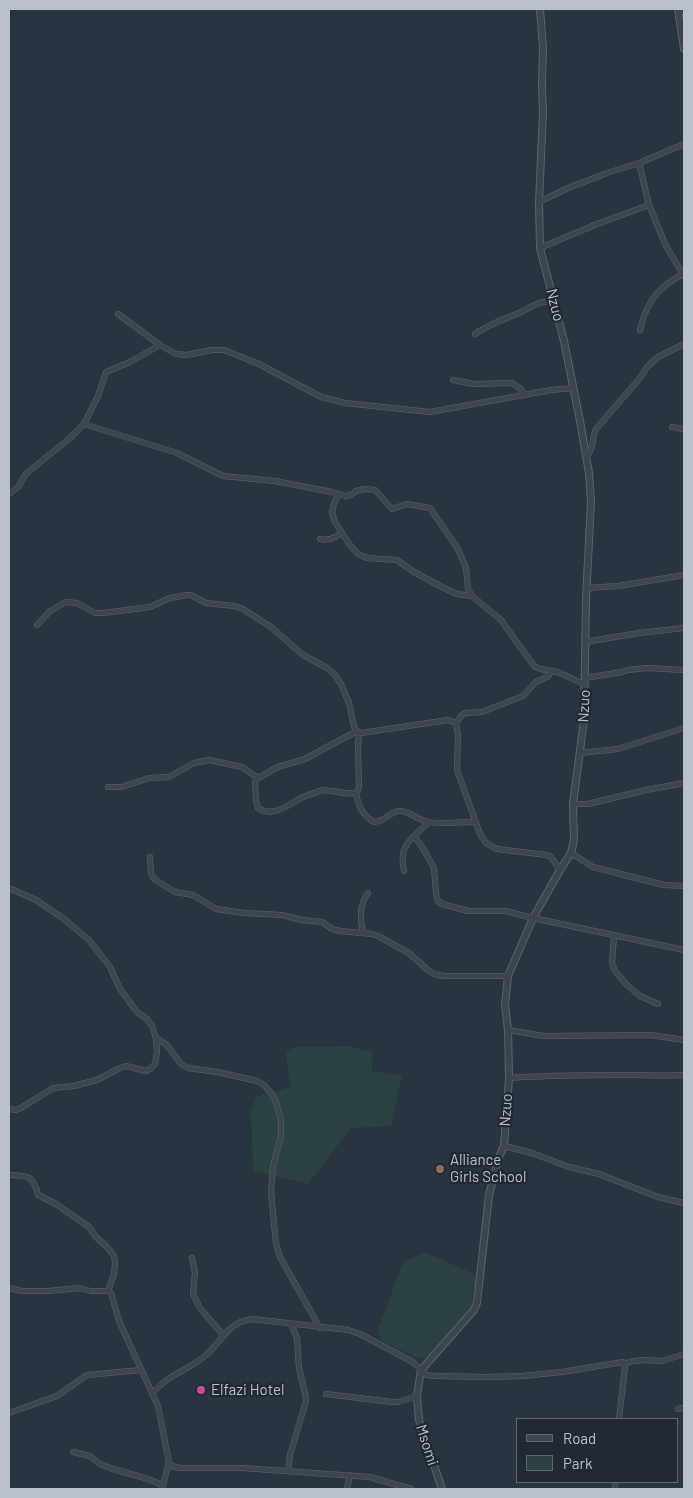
<!DOCTYPE html>
<html>
<head>
<meta charset="utf-8">
<style>
  body { margin:0 }
  #map { position:relative; width:693px; height:1498px; overflow:hidden; background:#28343f; font-family:Barlow,sans-serif }
  canvas { display:block }
  .frame { position:absolute; inset:0; border:10px solid #b9c0c9; pointer-events:none }
  .legend { position:absolute; left:516px; top:1418px; width:162px; height:65px; box-sizing:border-box; background:#212a34; border:1px solid #5e6670; margin:0; padding:6px 9px; list-style:none; font-size:15px; color:#b9c0c9 }
  .legend li { display:flex; align-items:center; gap:10px; height:25px }
  .legend b { width:25px; border:1px solid #5e6670 }
</style>
</head>
<body>
<div id="map">
<canvas width="693" height="1498"></canvas>
<div class="frame"></div>
<ul class="legend">
<li><b style="height:6px;background:#3c454f"></b>Road</li>
<li><b style="height:14px;background:#2b4141"></b>Park</li>
</ul>
</div>
<script>
const c = document.querySelector('canvas').getContext('2d');
c.lineJoin = 'round';
function fill(path, color) {
  c.fillStyle = color;
  c.fill(path, 'evenodd');
}
function stroke(path, color, width, dash) {
  c.strokeStyle = color;
  c.lineWidth = width;
  c.lineCap = dash ? 'butt' : 'round';
  c.setLineDash(dash || []);
  c.stroke(path);
}
function drawText(font, color, halo, rows, align = 'center') {
  c.font = font + ' Barlow,sans-serif';
  c.lineWidth = 4.5;
  c.setLineDash([]);
  c.textBaseline = 'middle';
  c.strokeStyle = halo;
  c.fillStyle = color;
  for (const [text, x, y, turn = 0] of rows) {
    c.save();
    c.translate(x, y);
    c.rotate((+turn || 0) * Math.PI / 180);
    c.textAlign = isNaN(turn) ? turn : align;
    if (halo) c.strokeText(text, 0, 0);
    c.fillText(text, 0, 0);
    c.restore();
  }
}
fill(new Path2D(`
  M350,1046l23,6 -1,19 30,5 -11,50 -40,2 -43,56 -55,-13 -2,-59 5,-15 34,-10 -4,-33 7,-7z
  M425,1252l51,23 -3,29 -36,45 -12,9 -10,-1 -34,-16 -3,-11 25,-68z`), '#2b4141');
const minor = new Path2D(`
  M639,163l10,42 17,41 18,30
  M539,202l29,-14 39,-15 32,-10 45,-19
  M540,248l57,-24 52,-19
  M118,314l42,31 16,9 10,1 26,-5h12l35,14 62,33 24,6 85,9 121,-22 23,-2
  M640,330c6,-27 18,-43 43,-56
  M475,334c14,-10 30,-15 46,-22 10,-5 20,-12 33,-11
  M453,380l21,4 38,-1 9,6 3,6
  M84,424l93,29 46,23 52,5 57,11 13,4 6,-1 5,-4 9,-2 10,1 17,19 15,-5 23,4 28,41 8,19 2,21 4,7 29,24 33,46c9,6 19,3 28,8 8,3 15,8 23,10
  M672,427l12,2
  M586,458c9,-10 5,-19 10,-29l44,-51 7,-11 11,-10 26,-13
  M9,494l9,-7 8,-13 7,-6 37,-30 14,-14 14,-28 8,-24 24,-10 30,-17
  M339,494l-5,9 -2,10 3,9 7,11 8,12 8,9 9,4 30,2 17,12 30,16 13,6 15,2
  M320,539c9,2 14,-1 22,-6
  M586,588l32,-2 66,-11
  M37,625l13,-14 16,-9 11,1 18,10h8l47,-6 20,-9 17,-3h4l15,8 28,3 9,3 28,18 32,28 24,13 8,7 6,9 8,19 5,24 3,4 4,2 87,-13 8,3 2,12 -1,35 23,64 6,9 11,6 50,6 4,2 9,13
  M585,642l54,-9 45,-5
  M585,678l37,-6 6,-2 19,-2 37,2
  M456,723l5,-7 4,-3 17,-1 41,-16 13,-14 11,-5 5,-6
  M357,731l-52,28 -27,8 -20,11 -3,3 1,20 2,7c15,10 30,-3 43,-10 5,-3 12,-4 18,-7 12,-4 26,6 38,1l2,-4 -1,-42 1,-14
  M580,753l38,-4 66,-21
  M108,787h14l27,-9 20,-1 25,-14 15,-3 33,7 16,11
  M356,793c2,12 6,22 18,29 13,-1 15,-10 25,-11 8,-1 17,7 25,10 16,5 36,0 52,1
  M573,804h15l58,-14 38,-7
  M414,836l8,11 12,21 2,26 2,7 4,3 26,7h37l28,7 151,32
  M571,853l22,14 71,18 20,1
  M150,857l1,17 3,5 21,13 18,3 23,14 28,4 38,2 20,5 20,2 10,7 8,2 32,3 6,2 31,17 20,18 7,4 10,1h62
  M404,871c-1,-6 -2,-12 -1,-17 2,-13 17,-23 26,-32
  M9,888l27,12 28,19 25,21 21,27 10,22 17,23 10,7 5,7 4,12 1,14 -2,12 -5,5 -4,2 -20,-5 -6,2 -23,12 -23,6 -21,2 -32,20 -5,2 -7,-1
  M363,933c-3,-15 -4,-27 5,-40
  M614,936l-2,27 3,8 12,14 13,11 18,8
  M508,1030l36,6 107,-1 33,5
  M156,1038l11,7 14,19 7,4 29,4 40,9 7,4 7,8 5,9 5,18v16l-8,30 -2,26 5,52 4,13 40,71
  M509,1078c39,-3 78,-3 117,-3 19,0 39,1 58,0
  M504,1146l28,7 37,14 30,7 59,23 26,6
  M9,1175c18,1 24,-1 29,20l18,9 33,23 7,10 12,11 6,8 1,7 -1,11 -6,17
  M192,1258l3,15 -2,21 7,14 24,28
  M9,1288l13,3h26l32,-3 10,3h18l3,2 8,28 39,85 11,56 -7,27
  M624,1364l9,-3 12,-1 17,1 22,-7
  M152,1394c16,-20 35,-23 53,-38 11,-9 18,-23 30,-31 5,-4 11,-5 18,-6l95,11 12,4 53,28 13,13 9,1 52,1 36,-1 39,-4 61,-10 2,5 -6,52
  M326,1394l66,8h6l19,-6
  M678,1409l6,-1
  M9,1413l48,-17 30,-21 54,-5
  M73,1452l17,4 10,8 13,5 32,9 18,7
  M169,1462l3,4 7,2h63l128,9 41,12
  M288,1471l2,-16 16,-54 -1,-8 -6,-25 -2,-30 -6,-14
  M615,1482v7
  M347,1489l3,-14`);
const tertiary = new Path2D(`
  M678,9l6,40
  M442,1489l-23,-69 -2,-24 4,-26 53,-60 3,-7 12,-108 10,-38 5,-11 5,-68 -1,-48 -3,-25 3,-29 25,-58 27,-48 11,-17 3,-13 -1,-36 11,-84 2,-121 5,-97 -2,-29 -9,-52 -16,-80 -24,-93 -1,-46 4,-89 -1,-28 1,-38 -3,-38`);
stroke(minor, '#5a636c', 6);
stroke(tertiary, '#5a636c', 8);
stroke(minor, '#3c454f', 5);
stroke(tertiary, '#3c454f', 6);
for (const [x, y, r, color] of [
  [440,1169,5,"#8d6e63"],
  [201,1390,5,"#d1479c"]
]) {
  const dot = new Path2D();
  dot.arc(x, y, r, 0, 2 * Math.PI);
  c.fillStyle = color;
  c.fill(dot);
  stroke(dot, '#212a34', 2);
}
drawText('15px', '#b9c0c9', '#212a34', [
  ["Nzuo",555,305,76],
  ["Nzuo",584,706,-87],
  ["Nzuo",506,1110,-86],
  ["Msomi",427,1445,72]
]);
drawText('15px', '#b9c0c9', '#212a34', [
  ["Alliance",450,1160],
  ["Girls School",450,1177],
  ["Elfazi Hotel",211,1390]
], 'left');
</script>
</body>
</html>
